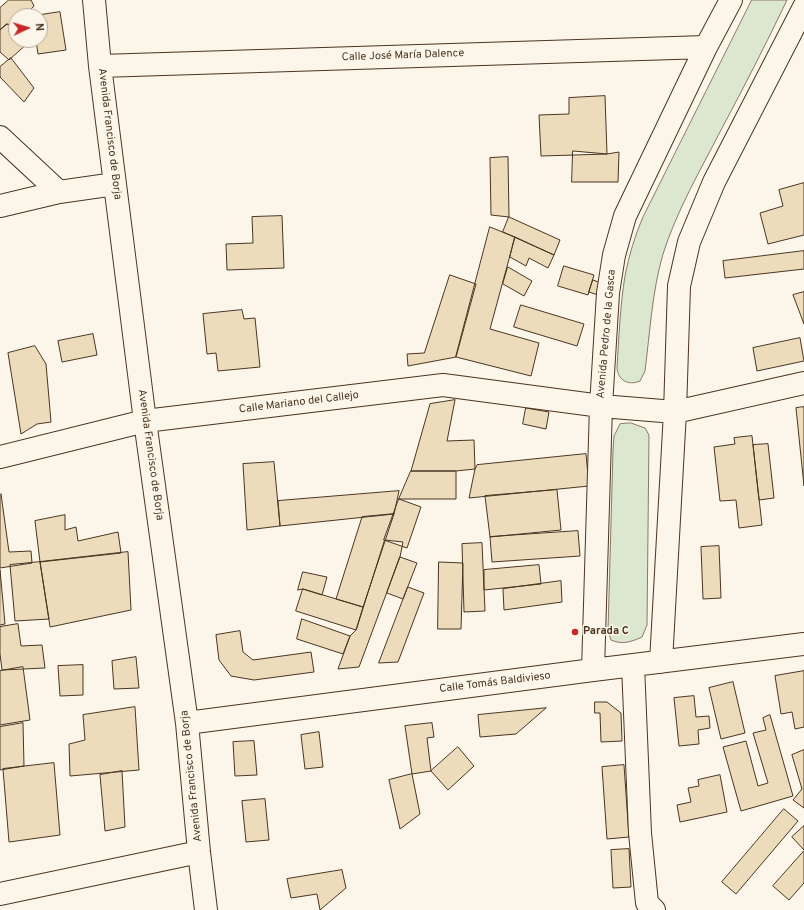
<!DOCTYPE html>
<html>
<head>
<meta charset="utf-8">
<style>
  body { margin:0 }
  #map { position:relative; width:804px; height:910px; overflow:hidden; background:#fbf6e9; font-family:Overpass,sans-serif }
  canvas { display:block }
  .north { position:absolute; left:8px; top:8px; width:40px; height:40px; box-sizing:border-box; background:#fbf6e9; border:1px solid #b4a999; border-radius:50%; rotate:86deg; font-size:11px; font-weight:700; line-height:16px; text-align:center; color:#4a3520 }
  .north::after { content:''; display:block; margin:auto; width:14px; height:18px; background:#c62828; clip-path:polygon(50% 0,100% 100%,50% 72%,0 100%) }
</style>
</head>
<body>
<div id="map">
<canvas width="804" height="910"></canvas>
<div class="north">N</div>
</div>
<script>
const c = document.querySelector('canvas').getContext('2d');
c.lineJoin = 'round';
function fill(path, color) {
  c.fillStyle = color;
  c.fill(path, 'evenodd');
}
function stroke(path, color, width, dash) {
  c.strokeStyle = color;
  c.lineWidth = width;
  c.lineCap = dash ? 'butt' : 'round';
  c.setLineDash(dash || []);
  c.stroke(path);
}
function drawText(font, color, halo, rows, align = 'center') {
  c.font = font + ' Overpass,sans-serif';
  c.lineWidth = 3;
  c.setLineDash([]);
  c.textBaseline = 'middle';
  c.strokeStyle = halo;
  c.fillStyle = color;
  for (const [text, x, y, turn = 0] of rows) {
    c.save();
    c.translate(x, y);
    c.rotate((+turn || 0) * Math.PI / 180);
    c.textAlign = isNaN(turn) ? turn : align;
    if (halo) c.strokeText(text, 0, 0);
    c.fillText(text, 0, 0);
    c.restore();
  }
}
const green = new Path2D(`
  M752,0h35c-21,44 -43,87 -66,130 -21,41 -44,80 -58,124 -11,38 -13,78 -18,117l-5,10c-12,5 -22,-1 -23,-13 2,-31 3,-62 8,-92 4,-21 10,-40 18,-59z
  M631,423l14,5 4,7 -2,190 -5,12c-11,5 -20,8 -31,3l-3,-9 5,-180 1,-15 6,-12z`);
fill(green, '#dce7d0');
stroke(green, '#887966', 1);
const building = new Path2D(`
  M9,0h22l3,6 -10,10h-8v8l-3,3 -6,-3 -7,6v-22z
  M60,12l6,38 -28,4 -2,-14h4v-24h-8z
  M7,24l6,3 3,-3v16h12l1,2 -20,18 -9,-8v-22z
  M11,58l23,30 -10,14 -24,-25v-10z
  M605,96l2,58 -66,2 -2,-41 30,-1v-16z
  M573,151l34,3 12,-2 -1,30h-46z
  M508,157l1,60 -18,-2 -1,-57z
  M804,183v52l-36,9 -8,-31 23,-7 -4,-16z
  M282,216l2,52 -57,2 -1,-26 27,-1 -1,-26z
  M509,217l51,23 -6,15 -51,-23z
  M490,227l25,10 -25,92 49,14 -8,33 -75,-19z
  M515,237l39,18 -6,13 -19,-10 -3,8 -16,-9z
  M804,251v18l-79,9 -2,-17z
  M564,266l30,9 -6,20 -30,-9z
  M508,267l24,14 -8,15 -21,-12z
  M450,275l26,9 -20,73 -48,9 -1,-12 17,-1z
  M593,280l8,3 -3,12 -9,-3z
  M804,292v32l-11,-29z
  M521,305l63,19 -7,22 -63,-19z
  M242,310l2,9 11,-1 5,49 -42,4 -2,-18 -9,1 -4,-40z
  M93,334l4,21 -35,7 -4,-21z
  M800,338l4,23 -47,10 -4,-23z
  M35,346l11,18 5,58 -14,2 -16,10 -13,-81z
  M455,400l-8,41 27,-1 1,29 -19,2h-45l19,-67z
  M804,407v79l-8,-78z
  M526,408l23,4 -3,17 -23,-5z
  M752,436l10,89 -23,3 -3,-28 -16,1 -6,-54 21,-3 -1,-6z
  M768,444l6,54 -15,2 -6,-55z
  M586,454l3,32 -120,12 6,-29 2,-4z
  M274,462l6,64 -33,4 -4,-66z
  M411,471h45v28h-57z
  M557,490l4,40 -71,7 -5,-41z
  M399,491l-5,23 -114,12 -2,-25z
  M1,494l8,58 22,-1 1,12 -32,5v-73z
  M399,499l22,8 -14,41 -23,-8z
  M394,514l-31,93 -27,-8 26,-82z
  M65,515v15l11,-3 2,14 40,-9 3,21 -81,9 -5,-41z
  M578,531l2,25 -88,6 -2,-25z
  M385,540l18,2 -3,15 -41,110 -21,2 12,-33 6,-6z
  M482,543l3,68 -21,1 -2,-68z
  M719,546l2,52 -18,1 -2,-52z
  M128,552l3,58 -81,17 -10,-65z
  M400,557l17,6 -14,36 -16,-6z
  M40,562l9,57 -34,2 -5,-56z
  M439,562l24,1 -2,66h-23z
  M539,565l2,19 -57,6v-20z
  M0,570l5,54 -5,1z
  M303,572l24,5 -5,18 -19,-6 -5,1z
  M561,581l1,21 -58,8 -1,-21z
  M408,587l16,6 -26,69 -19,1z
  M303,589l60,18 -7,23 -60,-19z
  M302,619l48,17 -7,18 -46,-15z
  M18,624l3,22 21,-1 3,23 -43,2 -2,-16v-27z
  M240,631l3,21 10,8 58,-8 3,20 -60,8 -23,-4 -12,-16 -3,-25z
  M136,657l3,31 -25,1 -2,-28z
  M83,665v30l-23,1 -2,-30z
  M23,667l7,53 -30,5v-54z
  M804,671v56l-9,2 -3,-17 -11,2 -6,-38z
  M733,682l12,51 -24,6 -12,-51z
  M694,696l2,21 13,-1 1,12 -12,2 1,14 -20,2 -5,-48z
  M595,702h12l14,11 1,28 -21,1 -1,-29h-5z
  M135,707l4,63 -69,6 -1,-32 16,-4 -2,-25z
  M546,708l-30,26 -36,3 -2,-22z
  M770,715l23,81 -52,15 -18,-64 23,-6 12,45 10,-3 -15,-50 13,-3 -3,-12z
  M23,723l1,43 -24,4v-43z
  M432,723l2,14 -7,1 4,33 -19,3 -7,-48z
  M319,732l4,35 -18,2 -4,-34z
  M254,741l3,34 -22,1 -2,-34z
  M458,747l16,19 -26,24 -17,-19z
  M804,750v58l-11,-8 9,-11 -10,-34z
  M54,763l6,72 -51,7 -6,-73z
  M624,765l5,72 -22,2 -5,-72z
  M122,771l3,56 -20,4 -5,-56z
  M412,774l8,40 -20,15 -11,-49z
  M720,775l7,37 -47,10 -3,-17 14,-3 -3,-14 11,-2 -1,-6z
  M265,799l4,41 -23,2 -4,-41z
  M784,809l14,12 -62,73 -14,-12z
  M804,826v24l-12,-13z
  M629,849l2,38 -18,1 -2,-38z
  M804,851v32l-15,17 -16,-14z
  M342,870l4,18 -26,22 -3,-16 -26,4 -4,-19z`);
fill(building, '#ecdcbc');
stroke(building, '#4a3520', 1);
const minor = new Path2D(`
  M94,0l6,66 45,355 42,302 12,129 7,58
  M100,66l606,-19
  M0,137l59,55
  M0,206l59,-14 56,-8
  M0,457l145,-36 298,-36 158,21 74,6 129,-29
  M661,662l14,-250 4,-126 10,-44 25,-60 90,-175
  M633,665l7,168 7,70 7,7
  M593,670l8,-264 7,-113 6,-38 11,-39 81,-169 25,-47
  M187,723l406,-53 211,-26
  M0,894l199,-42`);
stroke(minor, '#4a3520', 24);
stroke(minor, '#fbf6e9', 22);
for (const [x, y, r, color] of [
  [575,632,4,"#c62828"]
]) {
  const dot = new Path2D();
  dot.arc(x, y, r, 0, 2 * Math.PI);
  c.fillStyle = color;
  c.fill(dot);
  stroke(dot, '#fbf6e9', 1.5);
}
drawText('11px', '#4a3520', '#fbf6e9', [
  ["Calle José María Dalence",403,56,-2],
  ["Avenida Francisco de Borja",109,134,83],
  ["Avenida Pedro de la Gasca",607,334,-85],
  ["Calle Mariano del Callejo",299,403,-7],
  ["Avenida Francisco de Borja",150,455,82],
  ["Calle Tomás Baldivieso",495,683,-7],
  ["Avenida Francisco de Borja",192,776,-96]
]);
drawText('bold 11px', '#4a3520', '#fbf6e9', [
  ["Parada C",583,632]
], 'left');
</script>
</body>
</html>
